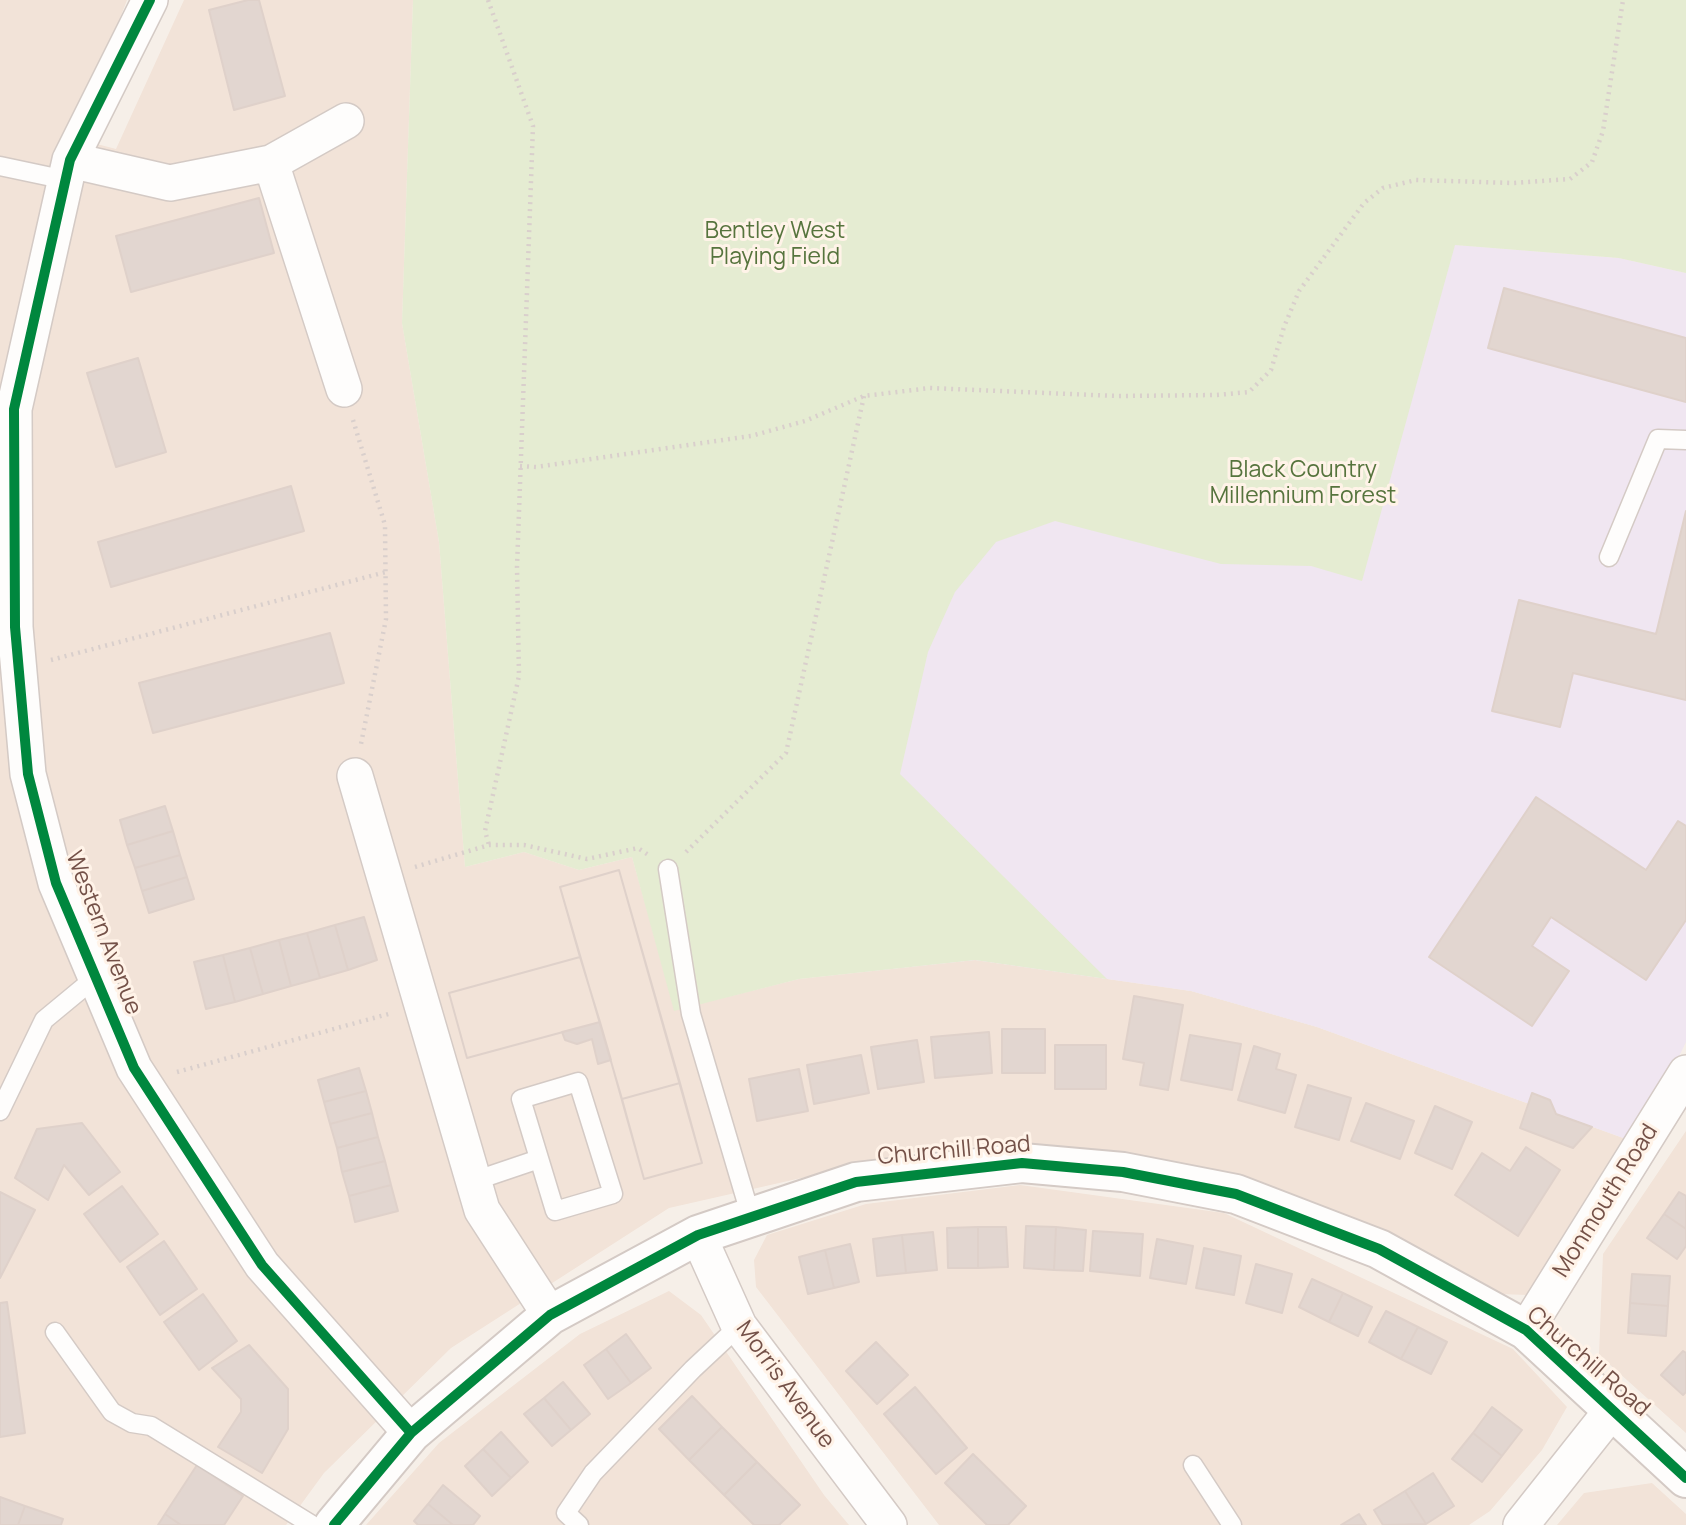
<!DOCTYPE html>
<html>
<head>
<meta charset="utf-8">
<style>
  body { margin:0 }
  canvas { display:block; background:#f6efe8 }
</style>
</head>
<body>
<canvas width="1686" height="1525"></canvas>
<script>
const c = document.querySelector('canvas').getContext('2d');
c.lineJoin = 'round';
function fill(path, color) {
  c.fillStyle = color;
  c.fill(path, 'evenodd');
}
function stroke(path, color, width, dash) {
  c.strokeStyle = color;
  c.lineWidth = width;
  c.lineCap = dash ? 'butt' : 'round';
  c.setLineDash(dash || []);
  c.stroke(path);
}
function drawText(font, color, halo, rows, align = 'center') {
  c.font = font + ' Manrope,sans-serif';
  c.lineWidth = 6;
  c.setLineDash([]);
  c.textBaseline = 'middle';
  c.strokeStyle = halo;
  c.fillStyle = color;
  for (const [text, x, y, turn = 0] of rows) {
    c.save();
    c.translate(x, y);
    c.rotate((+turn || 0) * Math.PI / 180);
    c.textAlign = isNaN(turn) ? turn : align;
    if (halo) c.strokeText(text, 0, 0);
    c.fillText(text, 0, 0);
    c.restore();
  }
}
fill(new Path2D(`
  M0,0h127l-53,138 42,11 68,-149h229l-11,323 37,219 26,325 59,-15 55,18 53,-13 43,153 124,-31 176,-19 216,31 126,36 320,116 -109,152 -29,-1 -269,-120 -279,-30 -282,64 -218,140 -127,125 -38,52h-286z
  M1686,1131v302l-87,-78 4,-101z
  M1020,1185l204,28 289,136 54,58 -25,43 -52,61 -21,14h-530l-183,-238 -2,-27 13,-25 99,-31z
  M669,1291l32,24 123,180 25,30h-483l73,-82 141,-109z
  M1652,1483l34,31v11h-129l27,-32z`), '#f2e3d8');
fill(new Path2D(`
  M1393,240l226,18 67,15v769l-49,101 -320,-116 -126,-36 -216,-31 -144,15 10,-185 78,-347z`), '#f0e6f1');
fill(new Path2D(`
  M413,0h1273v273l-67,-15 -164,-13 -93,336 -51,-15 -90,-2 -166,-43 -59,21 -41,50 -27,60 -28,122 207,205 -132,-19 -176,19 -125,32 -42,-154 -53,13 -55,-18 -59,15 -26,-325 -37,-219z`), '#e5ecd2');
const building = new Path2D(`
  M248,0h11l26,96 -51,14 -25,-100z
  M259,198l15,55 -143,39 -15,-56z
  M1504,288l182,50v64l-198,-54z
  M138,358l28,94 -50,15 -29,-94z
  M291,486l13,45 -193,56 -13,-45z
  M1686,511v189l-113,-27 -13,54 -68,-16 27,-111 137,34z
  M330,633l14,50 -191,50 -14,-50z
  M1536,797l110,73 32,-49 8,5v94l-40,60 -95,-63 -19,29 37,25 -37,55 -103,-69z
  M165,806l8,25 -46,14 -7,-25z
  M173,831l7,24 -45,13 -8,-23z
  M180,855l7,22 -45,14 -7,-23z
  M619,870l83,293 -58,16 -44,-157 -133,36 -18,-65 131,-36 -20,-70z
  M619,870l61,213 -58,16 -62,-212z
  M187,877l7,22 -45,14 -7,-22z
  M364,917l13,43 -29,10 -13,-45z
  M335,925l13,45 -28,8 -13,-45z
  M307,933l13,45 -29,8 -12,-46z
  M279,940l12,46 -28,8 -13,-46z
  M250,948l13,46 -28,8 -12,-47z
  M223,955l12,47 -29,7 -12,-47z
  M580,957l20,65 -133,36 -18,-65z
  M1134,996l49,9 -15,85 -28,-5 4,-22 -21,-4z
  M600,1022l11,38 -13,4 -6,-25 -15,5 -12,-4 -3,-8z
  M1002,1029h43v44h-43z
  M989,1032l3,41 -57,5 -4,-41z
  M1190,1035l51,9 -9,46 -51,-10z
  M917,1040l7,42 -46,7 -7,-42z
  M1055,1045h51v44h-51z
  M1254,1046l26,8 -4,15 20,6 -11,38 -47,-13z
  M861,1055l8,38 -55,11 -7,-39z
  M359,1068l7,23 -42,11 -6,-22z
  M799,1069l9,42 -51,10 -8,-42z
  M680,1083l22,80 -58,16 -22,-80z
  M1308,1085l43,13 -12,42 -44,-13z
  M366,1091l6,22 -42,11 -6,-22z
  M1532,1093l18,7 6,14 36,13 -19,21 -53,-20z
  M1366,1103l48,18 -14,38 -49,-18z
  M1435,1106l37,16 -20,47 -37,-16z
  M372,1113l6,24 -41,11 -7,-24z
  M82,1123l38,49 -31,23 -25,-30 -16,35 -33,-22 22,-49z
  M378,1137l7,24 -43,11 -5,-24z
  M1526,1147l34,23 -42,66 -63,-41 27,-42 28,18z
  M385,1161l6,24 -42,11 -7,-24z
  M391,1185l7,26 -43,11 -6,-26z
  M122,1186l36,48 -38,28 -36,-48z
  M0,1192l35,18 -35,68z
  M1679,1192l7,4v33l-22,-15z
  M1664,1214l22,15v17l-9,13 -30,-21z
  M1026,1226l30,1 -2,43 -30,-2z
  M978,1227h28l2,40 -30,1z
  M978,1227v41h-30l-1,-40z
  M1056,1227l30,3 -3,41 -29,-1z
  M1093,1231l50,3 -3,42 -50,-5z
  M933,1232l4,38 -31,3 -4,-38z
  M902,1235l4,38 -29,3 -4,-37z
  M1157,1239l36,7 -7,38 -36,-6z
  M164,1241l33,48 -37,26 -33,-48z
  M850,1244l9,38 -25,6 -9,-38z
  M1204,1248l37,8 -7,39 -38,-7z
  M825,1250l9,38 -26,6 -9,-37z
  M1256,1264l36,10 -10,39 -36,-10z
  M1632,1274l38,2 -2,30 -38,-3z
  M1312,1279l31,14 -14,29 -30,-15z
  M1343,1293l29,14 -14,29 -29,-14z
  M203,1294l34,47 -38,29 -35,-48z
  M7,1302l18,131 -25,4v-134z
  M1630,1303l38,3 -2,30 -38,-3z
  M1386,1311l32,16 -17,32 -32,-17z
  M1418,1327l29,15 -16,32 -30,-15z
  M626,1334l25,34 -20,15 -25,-34z
  M876,1342l32,33 -31,29 -31,-33z
  M249,1345l39,44v40l-26,44 -44,-26 23,-35v-13l-29,-31z
  M606,1349l25,34 -23,16 -24,-34z
  M1683,1351l3,2v39l-3,3 -22,-20z
  M563,1382l27,32 -19,16 -27,-32z
  M915,1387l52,61 -31,26 -52,-60z
  M692,1396l30,31 -33,33 -30,-31z
  M544,1398l27,32 -19,16 -28,-32z
  M1492,1407l30,23 -20,26 -29,-23z
  M722,1427l35,35 -33,33 -35,-35z
  M501,1432l27,30 -17,16 -28,-29z
  M1473,1433l29,23 -20,26 -30,-23z
  M483,1449l28,29 -19,18 -27,-30z
  M973,1454l53,52 -18,19h-21l-42,-42z
  M757,1462l43,43 -21,20h-25l-30,-30z
  M197,1465l46,31 -19,29h-43l-16,-11z
  M1433,1473l21,33 -28,18 -21,-33z
  M443,1485l37,31 -7,9h-20l-25,-21z
  M1405,1491l21,33 -43,1 -9,-15z
  M0,1497l25,9 -7,19h-18z
  M428,1504l25,21h-35l-4,-4z
  M25,1506l38,13 -2,6h-43z
  M165,1514l16,11h-23z
  M1359,1514l7,11h-25z`);
fill(building, '#e2d6d0');
stroke(building, '#dfd1ca', 2);
const service = new Path2D(`
  M0,166l66,14
  M1609,557l49,-118 28,1
  M668,869l23,145 60,203
  M578,1082l35,112 -58,17 -34,-112z
  M0,1111l44,-91 52,-43
  M474,1181l65,-22
  M55,1332l57,80 20,11 19,3 161,99
  M1193,1465l39,60
  M579,1525l-13,-12 27,-40 100,-104 46,-43`);
const minor = new Path2D(`
  M150,0l-80,160 -56,249 1,218 13,147 28,109 78,185 128,197 149,168
  M70,160l100,23 101,-20 75,-42
  M271,163l73,226
  M355,776l127,434 68,105
  M698,1235l41,91 150,199
  M1526,1330l160,-257
  M1521,1525l92,-116`);
const tertiary = new Path2D(`
  M334,1525l77,-92 139,-118 148,-80 158,-53 166,-19 101,9 113,22 143,55 147,81 160,148`);
stroke(service, '#d4cac5', 21);
stroke(minor, '#d4cac5', 38);
stroke(tertiary, '#d4cac5', 42);
stroke(new Path2D(`
  M488,0l45,126 -16,441 2,109 -34,155 4,14
  M353,420l32,105 1,94 -25,125
  M520,466l16,1 215,-31 54,-15 59,-25 66,-8 187,8 100,-1 32,-3 22,-22 13,-43 15,-36 65,-88 19,-15 33,-8 97,3 57,-4 22,-17 11,-31 20,-131
  M51,660l335,-88
  M686,852l100,-99 78,-357
  M415,867l74,-22h35l63,14 51,-11 12,8
  M177,1072l215,-59`), '#d9cfcc', 4.5, [2, 5]);
stroke(service, '#fefdfc', 18);
stroke(minor, '#fefdfc', 35);
stroke(tertiary, '#fefdfc', 38);
stroke(new Path2D(`
  M150,0l-80,160 -56,249 1,218 13,147 28,109 78,185 128,197 149,168
  M334,1525l77,-92 139,-118 148,-80 158,-53 166,-19 101,9 113,22 143,55 147,81 160,148`), '#00873e', 10);
drawText('23px', '#56743d', '#fff3e8', [
  ["Bentley West",775,232],
  ["Playing Field",775,258],
  ["Black Country",1303,471],
  ["Millennium Forest",1303,497]
]);
drawText('23px', '#745148', '#fff3e8', [
  ["Western Avenue",103,933,69],
  ["Churchill Road",954,1151,-5],
  ["Monmouth Road",1606,1201,-58],
  ["Churchill Road",1588,1362,41],
  ["Morris Avenue",785,1385,54]
]);
</script>
</body>
</html>
